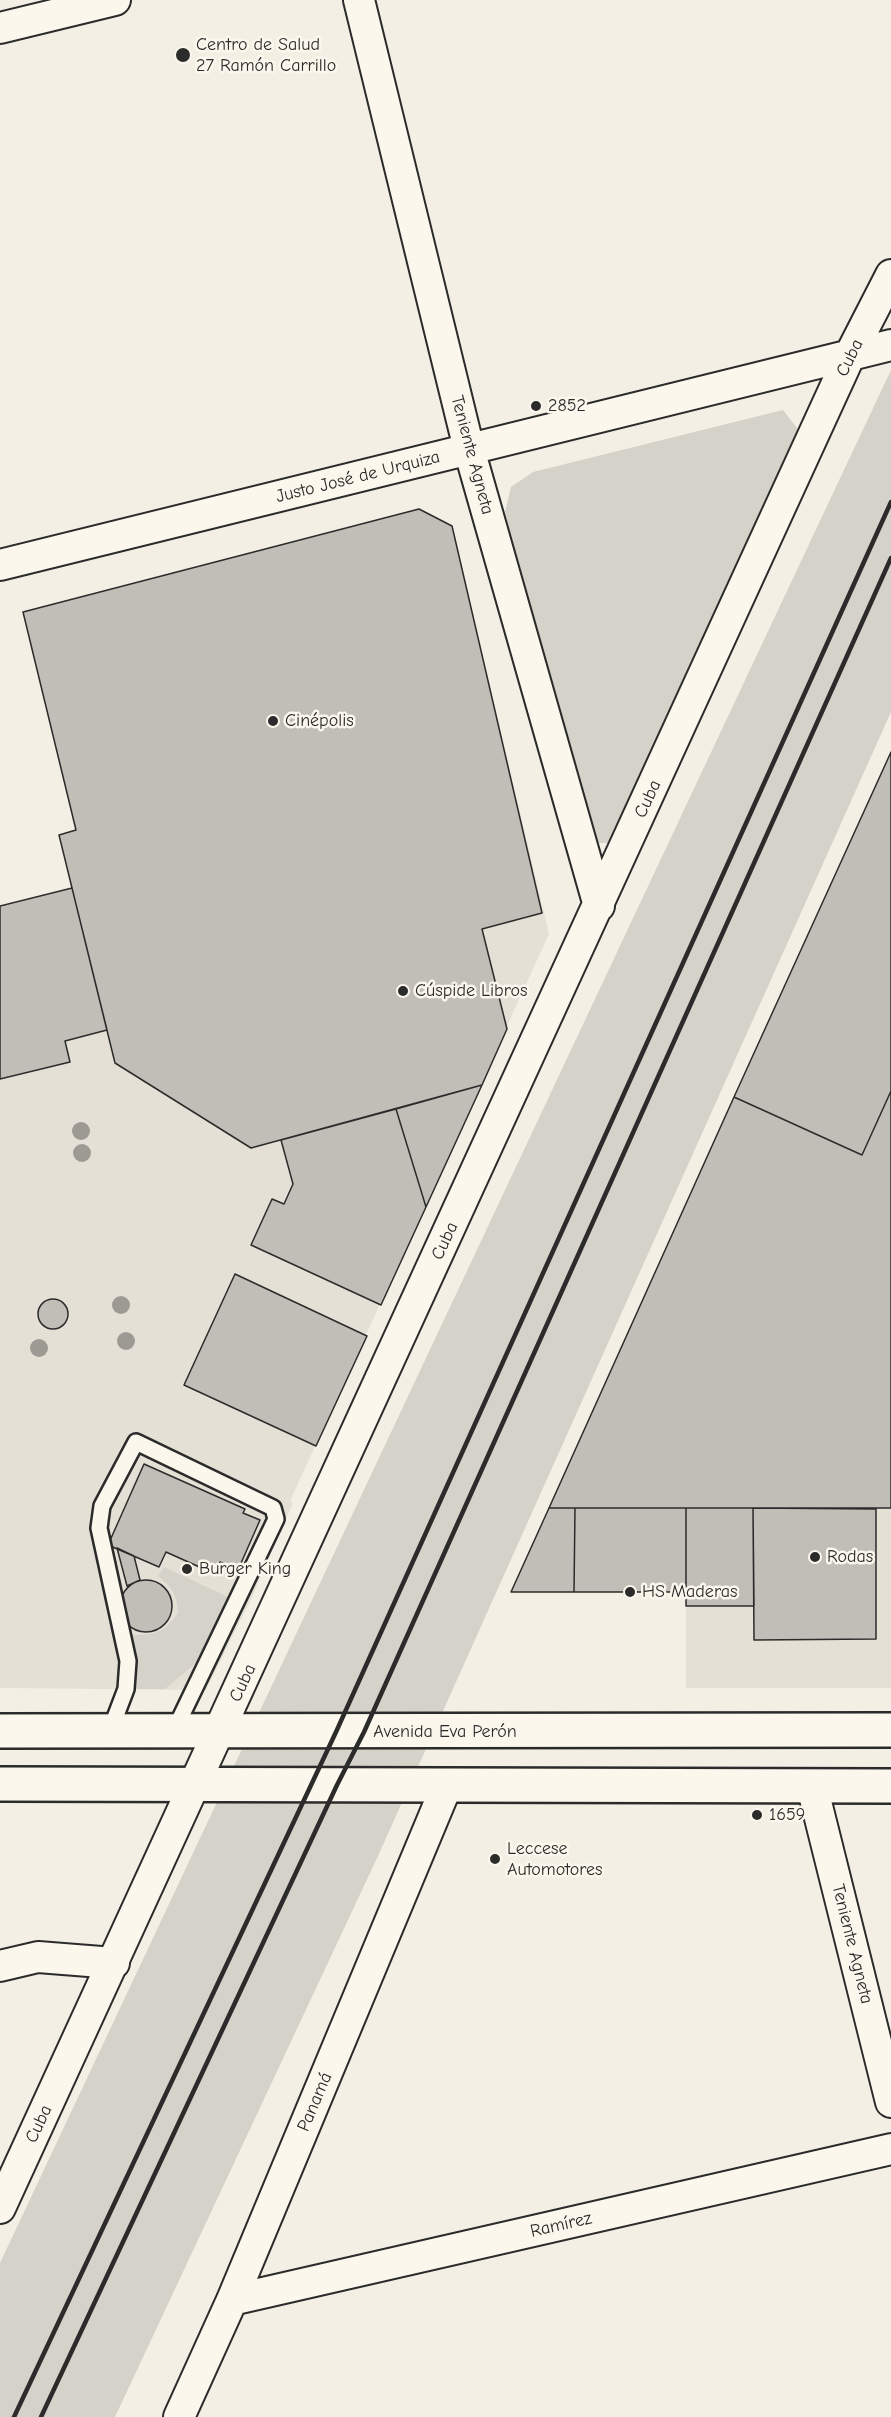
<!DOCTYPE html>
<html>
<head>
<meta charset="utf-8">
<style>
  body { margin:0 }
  canvas { display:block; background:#f3efe4 }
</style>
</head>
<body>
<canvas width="891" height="2417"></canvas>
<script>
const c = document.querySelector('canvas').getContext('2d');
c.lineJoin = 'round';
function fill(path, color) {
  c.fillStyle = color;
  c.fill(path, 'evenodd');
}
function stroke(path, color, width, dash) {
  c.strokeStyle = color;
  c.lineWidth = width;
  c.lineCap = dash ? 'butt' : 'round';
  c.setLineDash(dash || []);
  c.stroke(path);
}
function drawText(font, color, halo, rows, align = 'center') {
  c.font = font + ' "Comic Neue",sans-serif';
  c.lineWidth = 5;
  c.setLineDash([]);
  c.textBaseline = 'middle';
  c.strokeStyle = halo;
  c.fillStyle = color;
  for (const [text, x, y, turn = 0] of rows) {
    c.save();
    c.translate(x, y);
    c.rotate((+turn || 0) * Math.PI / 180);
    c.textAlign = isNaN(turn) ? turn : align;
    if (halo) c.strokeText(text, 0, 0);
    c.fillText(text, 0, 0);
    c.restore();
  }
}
fill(new Path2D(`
  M419,509l33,17 97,408 -259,567 3,2 -42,96 -45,91 -206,-2v-782l71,-18 -12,-53 16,-5 -52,-218z
  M686,1508h205v180h-205z`), '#e4e0d6');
fill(new Path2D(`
  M891,370v342l-513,1144 -263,561h-115v-154z
  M783,410l14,18 2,20 -187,395h-24l-10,-16 -73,-315 6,-25 22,-15z
  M164,1567l64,30 -32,66 -31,26h-30l2,-27 -7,-27c24,0 35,-2 48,-22 -1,-18 -6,-26 -20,-37z`), '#d5d2c9');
const building = new Path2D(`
  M419,509l33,17 90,387 -60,16 25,100 -25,56 -231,63 -136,-85 -56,-228 17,-5 -53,-218z
  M891,752v339l-29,64 -128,-58z
  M72,888l35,142 -42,11 5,21 -70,17v-173z
  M482,1085l-56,122 -30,-98z
  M891,1091v417h-342l185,-411 128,58z
  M396,1109l30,98 -45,98 -130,-60 21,-46 12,5 9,-20 -12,-44z
  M235,1274l132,62 -51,110 -132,-61z
  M38 1314a15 15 0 1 1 30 0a15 15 0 1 1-30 0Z
  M144,1464l101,45 -2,4 17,7 -22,50 -18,-8 -5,12 -49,-22 -7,15 -51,-22z
  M549,1508h26l-1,84h-63z
  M575,1508h111v84h-112z
  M686,1508h67l1,98h-68z
  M753,1508l123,1v130l-122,1z
  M117,1548l17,8 6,24 -13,6z
  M120 1606a26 26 0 1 1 52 0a26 26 0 1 1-52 0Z`);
fill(building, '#c0beb6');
stroke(building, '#2b2b2b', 1.5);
const service = new Path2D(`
  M110,1731l16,-42 2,-28 -29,-133 3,-22 34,-64 137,66 3,11 -102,212`);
const minor = new Path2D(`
  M359,0l110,449 130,457
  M0,28l115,-28
  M0,565l891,-220
  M812,1786l79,316
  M0,1966l38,-9 76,6
  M0,2208l850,-1853 41,-80
  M232,2300l659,-151
  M179,2417l53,-117 215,-515`);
const secondary = new Path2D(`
  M0,1731l891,-1
  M0,1784l891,2`);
stroke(service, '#2b2b2b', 20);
stroke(minor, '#2b2b2b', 34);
stroke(secondary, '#2b2b2b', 38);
stroke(service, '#fbf7ec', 15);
stroke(minor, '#fbf7ec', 30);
stroke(secondary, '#fbf7ec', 33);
stroke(new Path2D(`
  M14,2417l322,-685 555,-1230
  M41,2417l296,-632 27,-53 527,-1174`), '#2b2b2b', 4.5);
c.fillStyle = '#9d9a94';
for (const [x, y] of [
  [81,1131],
  [82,1153],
  [121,1305],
  [126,1341],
  [39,1348]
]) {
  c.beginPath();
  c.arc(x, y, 9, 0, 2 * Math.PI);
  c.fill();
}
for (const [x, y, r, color] of [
  [183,55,8,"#2b2b2b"],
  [536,406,6,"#2b2b2b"],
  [273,721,6,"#2b2b2b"],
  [403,991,6,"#2b2b2b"],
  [815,1557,6,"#2b2b2b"],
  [187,1569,6,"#2b2b2b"],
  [630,1592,6,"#2b2b2b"],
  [757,1815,6,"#2b2b2b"],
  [495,1859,6,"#2b2b2b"]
]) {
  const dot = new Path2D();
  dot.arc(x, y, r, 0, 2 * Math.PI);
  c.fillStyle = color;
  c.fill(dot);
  stroke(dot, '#fbf7ec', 2);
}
drawText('18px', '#2b2b2b', '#fbf7ec', [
  ["Centro de Salud",196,45],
  ["27 Ramón Carrillo",196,66],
  ["2852",548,406],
  ["Cinépolis",285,721],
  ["Cúspide Libros",415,991],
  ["Rodas",827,1557],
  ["Burger King",199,1569],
  ["HS Maderas",642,1592],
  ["1659",769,1815],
  ["Leccese",507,1849],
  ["Automotores",507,1870]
], 'left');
drawText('18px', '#2b2b2b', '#fbf7ec', [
  ["Cuba",850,358,-64],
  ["Teniente Agneta",472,455,75],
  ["Justo José de Urquiza",358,477,-14],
  ["Cuba",648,799,-65],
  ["Cuba",445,1241,-65],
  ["Cuba",243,1683,-65],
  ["Avenida Eva Perón",445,1732],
  ["Teniente Agneta",852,1944,76],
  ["Panamá",315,2102,-67],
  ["Cuba",39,2124,-65],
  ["Ramírez",561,2225,-13]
]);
</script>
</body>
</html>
